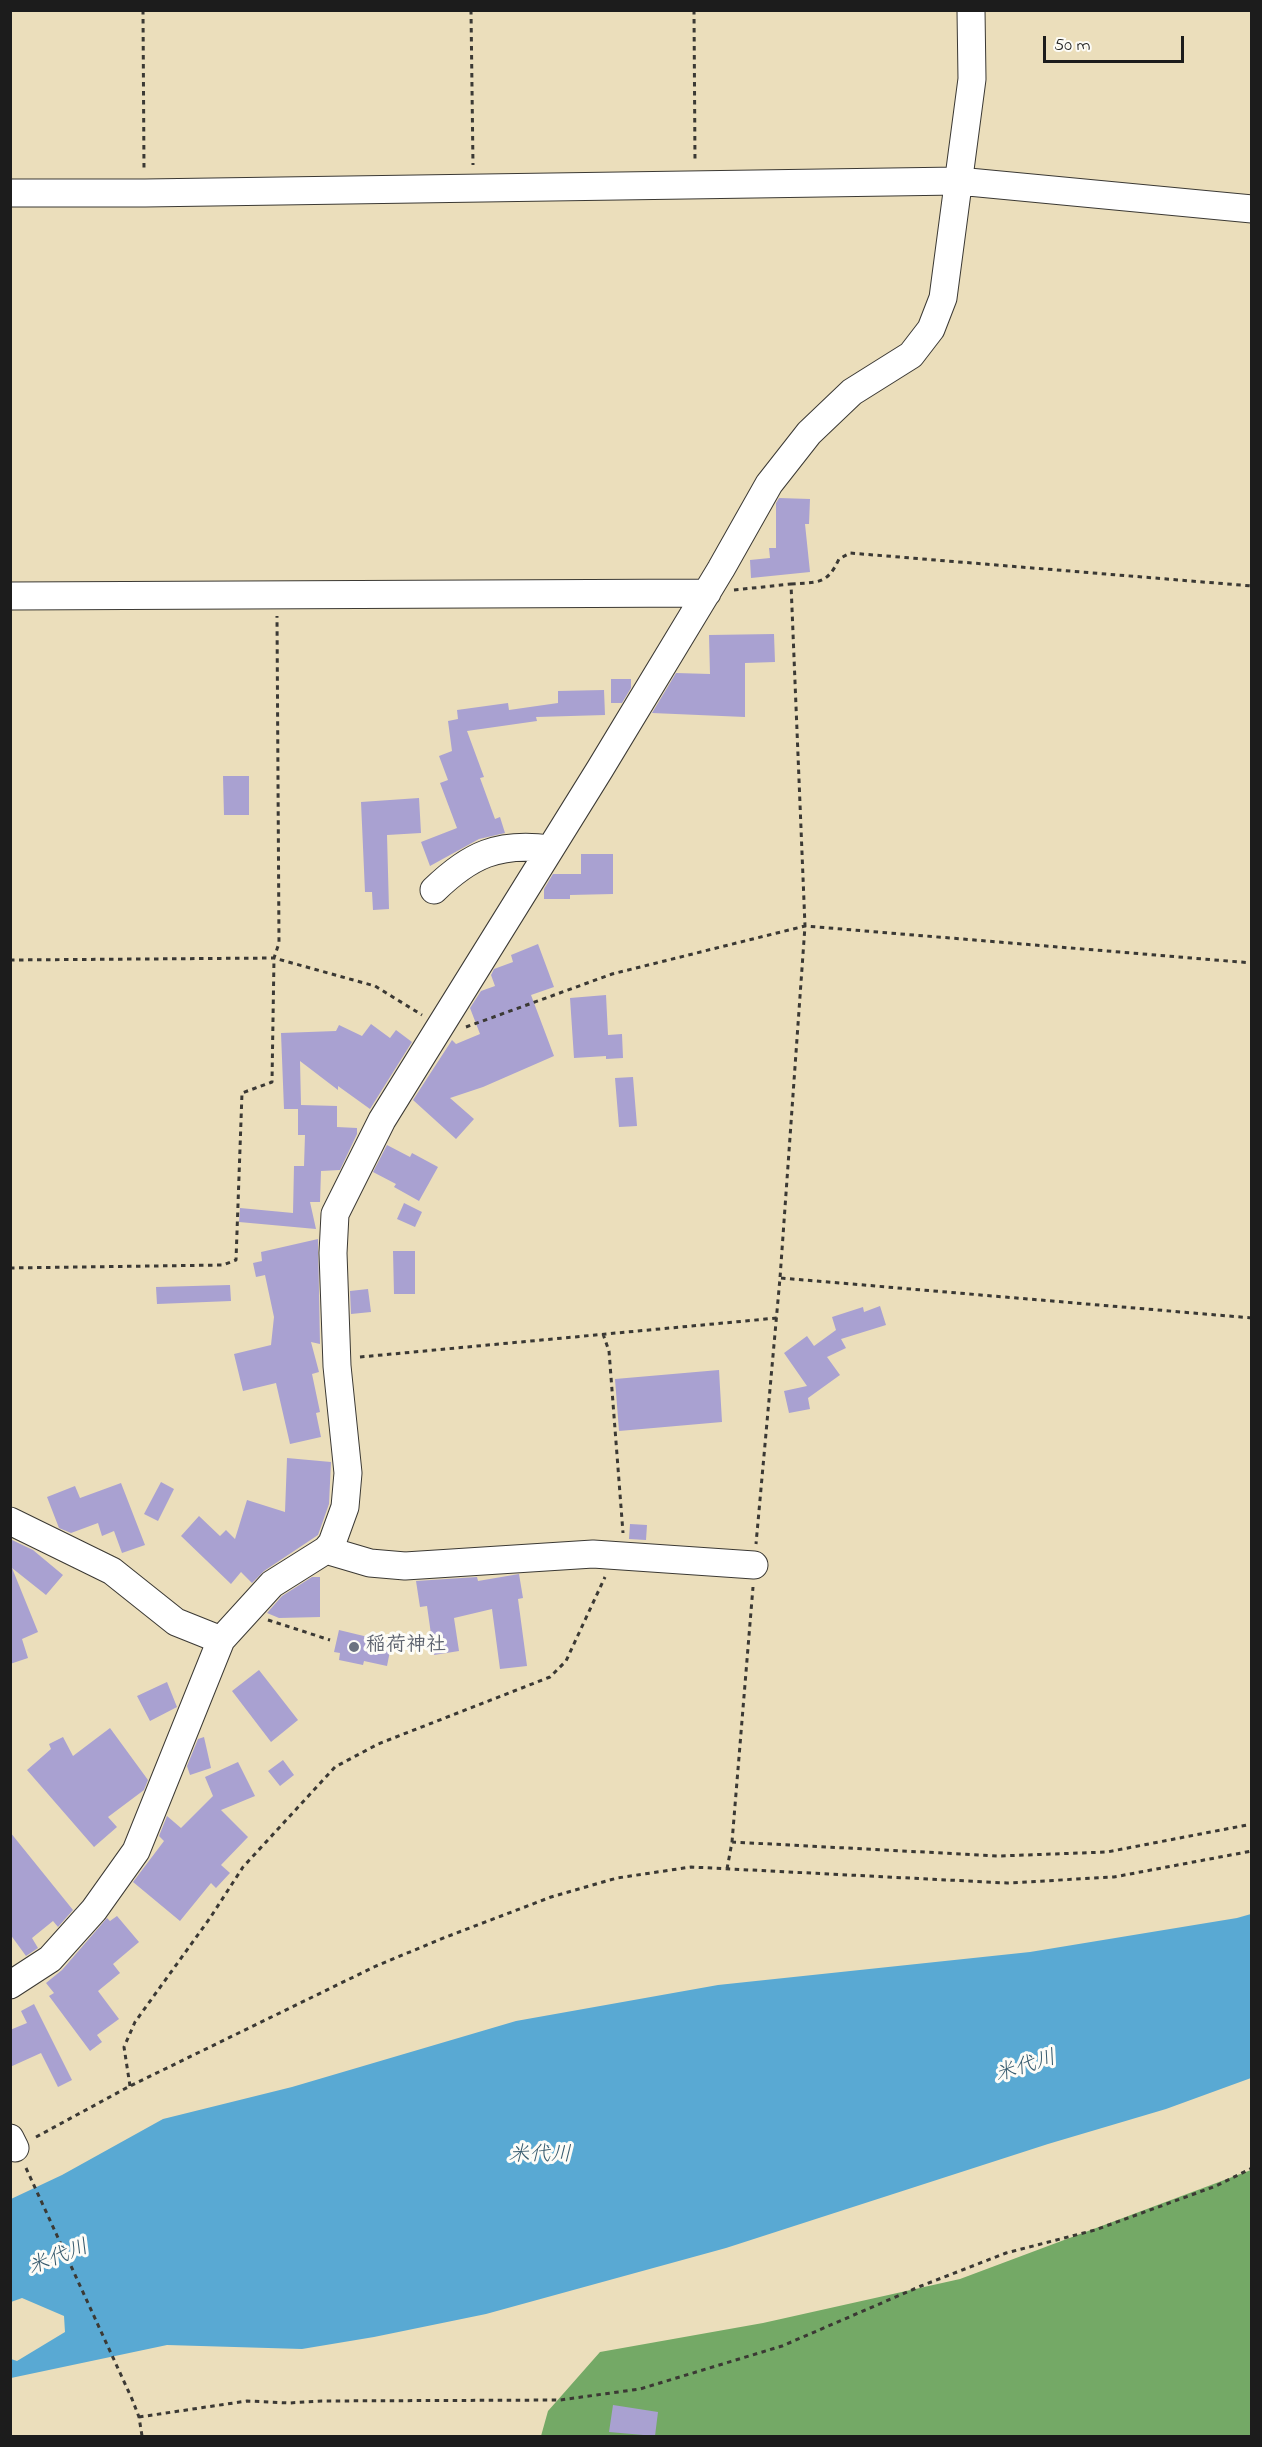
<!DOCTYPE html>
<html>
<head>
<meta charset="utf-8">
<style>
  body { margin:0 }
  #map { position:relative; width:1262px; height:2447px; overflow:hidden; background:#ebdebb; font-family:"Indie Flower",sans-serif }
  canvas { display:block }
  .frame { position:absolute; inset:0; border:12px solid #1c1c1c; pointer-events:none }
  .scale { position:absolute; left:1043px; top:36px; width:141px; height:27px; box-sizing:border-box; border:3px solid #1c1c1c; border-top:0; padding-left:8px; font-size:18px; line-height:21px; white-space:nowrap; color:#1c1c1c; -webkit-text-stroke:4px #fdfcf7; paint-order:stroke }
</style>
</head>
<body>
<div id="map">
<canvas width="1262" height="2447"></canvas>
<div class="frame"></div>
<div class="scale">50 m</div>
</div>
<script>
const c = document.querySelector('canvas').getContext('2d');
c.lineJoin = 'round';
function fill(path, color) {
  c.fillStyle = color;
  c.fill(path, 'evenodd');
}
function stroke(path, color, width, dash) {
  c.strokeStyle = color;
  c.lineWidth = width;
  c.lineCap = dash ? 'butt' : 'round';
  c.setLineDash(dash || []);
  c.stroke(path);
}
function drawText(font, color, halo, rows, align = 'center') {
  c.font = font + ' "Indie Flower","Klee One",sans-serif';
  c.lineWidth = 6;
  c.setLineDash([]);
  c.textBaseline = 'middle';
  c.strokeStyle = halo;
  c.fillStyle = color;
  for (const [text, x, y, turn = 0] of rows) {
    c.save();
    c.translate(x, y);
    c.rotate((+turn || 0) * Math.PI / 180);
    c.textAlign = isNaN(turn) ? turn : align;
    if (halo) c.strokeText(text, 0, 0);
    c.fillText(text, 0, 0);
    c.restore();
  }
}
fill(new Path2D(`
  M1251,2170v266h-710l7,-25 52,-59 163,-29 197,-44z`), '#74a966');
fill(new Path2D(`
  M1251,1914v164l-85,31 -118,35 -322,104 -240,66 -112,23 -72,12 -135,-4 -156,33v-19l6,2 48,-29 -1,-16 -42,-18 -11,4v-103l51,-24 101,-56 129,-32 224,-66 202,-36 312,-33 207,-34z`), '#59a9d3');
fill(new Path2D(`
  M779,498l31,1 -1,25h-4l5,48 -59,6 -1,-18 20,-2 -1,-10h7v-45z
  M774,634l1,28 -30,1v54l-93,-4 24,-40 34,1 -1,-39z
  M611,679h20v9l-9,15h-11z
  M604,690l1,25 -69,2 1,4 -70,10 17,46 -4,1 15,41 5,-2 5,16 -26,6 -49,27 -9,-24 36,-14 -17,-45 8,-3 -9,-24 13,-5 -4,-30 10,-2 -1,-9 51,-7 1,7 49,-7v-12z
  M223,776h26v39h-25z
  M419,798l2,35 -34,2 2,74 -16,1 -1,-18h-7l-4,-90z
  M581,854h32v40l-43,1v4h-26v-10l9,-15h28z
  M538,944l16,43 -23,8 23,61 -71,31 -33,11 24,21 -18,20 -43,-39 39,-60 4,4 24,-10 -10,-26 11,-17 14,-5 -4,-11 3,-6 19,-7 -2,-7z
  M606,995l2,40 14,-1 1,24 -17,1v-3l-32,2 -4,-60z
  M371,1024l19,14 6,-8 16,12 -42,67 -32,-23v4l-38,-29 1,44 36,1v21l20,1v6l-17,36 -19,1 -1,31h-10l6,27 -77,-7 1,-14 53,5 1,-47h10l1,-31h-7v-26h-14l-3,-76 55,-2 3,-6 23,11z
  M633,1077l4,49 -18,1 -4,-49z
  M387,1145l23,12 2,-4 26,14 -19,34 -25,-14 2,-3 -23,-12z
  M404,1203l18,9 -7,15 -18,-8z
  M318,1239l2,105 -9,-2 8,30 -7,2 8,38 -4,1 5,24 -31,7 -14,-61 -33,8 -9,-37 37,-9 3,-28 -9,-42 -9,2 -3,-14 9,-2 -1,-9z
  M393,1251h22v43h-21z
  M230,1285l1,16 -74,3 -1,-17z
  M368,1289l3,23 -20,2 -1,-23z
  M880,1306l6,19 -45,14 5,9 -19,9 13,18 -32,23 2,11 -21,4 -5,-22 23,-5 -23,-33 23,-17 7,10 22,-16 -4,-13 31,-10 1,5z
  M719,1370l3,52 -103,9 -4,-52z
  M287,1458l44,4 -2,42 -11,31 -54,36 -12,12 -11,-11 -10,12 -50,-48 18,-20 21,20 6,-6 9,9 12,-39 38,12z
  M161,1482l13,7 -16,32 -14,-7z
  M121,1483l24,62 -23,8 -8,-22 -12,5 -4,-13 -27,10 -12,-5 -12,-31 28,-11 5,12z
  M630,1524l17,1 -1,15 -17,-1z
  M10,1539l23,11 30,25 -17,20 -34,-27 26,64 -16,7 6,19 -18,6z
  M519,1574l4,24 -5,1 9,67 -27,3 -8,-60 -38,9 5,33 -25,4 -7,-49 -7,1 -4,-26 61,-4 1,4z
  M312,1577h8v40l-41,1 -12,-5 15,-17z
  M339,1630l29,7 -1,4 24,5 -4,20 -23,-5 -1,4 -24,-5 1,-7 -6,-1z
  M259,1670l39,50 -27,22 -39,-51z
  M167,1682l10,25 -27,14 -13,-25z
  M110,1728l38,52 -4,10 -36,27 9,10 -23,20 -67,-77 24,-21 -2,-5 14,-7 10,19z
  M204,1737l7,31 -21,7 -3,-9 11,-27z
  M283,1760l11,15 -14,11 -12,-15z
  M238,1762l17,34 -34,14 27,27 -27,28 9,8 -14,15 -5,-5 -31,38 -47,-39 31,-41 -5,-5 8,-20 14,12 32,-32 -8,-19z
  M10,1832l63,78 -15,17 -5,-6 -21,17 6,10 -12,8 -16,-22z
  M117,1916l22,26 -26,22 7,9 -22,18 21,28 -22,16 5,7 -12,9 -41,-55 5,-3 -8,-10 16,-13 45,-52 3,3z
  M34,2004l38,76 -14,7 -17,-34 -31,14v-37l17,-7 -6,-12z
  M613,2405l45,7 -3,24 -46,-4z`), '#a9a1d1');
const minor = new Path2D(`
  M10,193h135l813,-12 294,28
  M10,596l697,-3
  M434,890c36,-35 64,-48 116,-41
  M10,1521l102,50 64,51 45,18
  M326,1550l44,13 35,3 188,-12 161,11
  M10,1985l40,-26 44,-49 42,-59 85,-211 51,-56 54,-34 6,-7 13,-36 3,-34 -11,-107 -4,-113 2,-39 47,-94 218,-351 121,-200 48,-85 40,-51 43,-41 59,-37 20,-26 12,-31 29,-219 -1,-69
  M10,2138l5,10`);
stroke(minor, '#3b3934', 29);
stroke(new Path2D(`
  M143,10l1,160
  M471,10l2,155
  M694,10l1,152
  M791,584c27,-2 36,1 48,-25l11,-6 402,33
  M734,590l57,-6 14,342 -25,352 -24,266
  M10,960l264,-2 101,28 47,29
  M466,1027l146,-53 193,-48 447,37
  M10,1268l213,-3 13,-5 6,-167 30,-11 2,-124 5,-15 -2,-327
  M781,1278l471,40
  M603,1334l6,17 14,182
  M360,1357l417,-39
  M268,1620l62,20
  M732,1842l21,-255
  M727,1869l5,-27 267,14 108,-4 145,-28
  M130,2086l-6,-39 11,-25 75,-104 33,-51 92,-100 43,-23 172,-67 16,-16 39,-84
  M36,2137l94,-51 246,-120 70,-29 105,-40 66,-19 74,-11 316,16 107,-6 138,-26
  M26,2168l106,231 7,18 3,19
  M139,2417l108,-16 42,2 33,-2 238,-1 80,-11 142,-43 139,-60 85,-33 89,-23 121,-44 36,-18`), '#3b3934', 3, [4.5, 4.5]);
stroke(minor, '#fff', 27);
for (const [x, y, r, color] of [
  [354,1647,6,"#6b7280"]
]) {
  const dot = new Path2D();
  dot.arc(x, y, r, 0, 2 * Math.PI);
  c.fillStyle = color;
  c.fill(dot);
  stroke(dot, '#fdfcf7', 2);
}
drawText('bold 20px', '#5b616d', '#fdfcf7', [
  ["稲荷神社",366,1647]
], 'left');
drawText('italic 21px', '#375b6e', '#fdfcf7', [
  ["米代川",1026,2068,-17],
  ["米代川",540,2157],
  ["米代川",59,2259,-21]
]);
</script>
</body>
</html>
